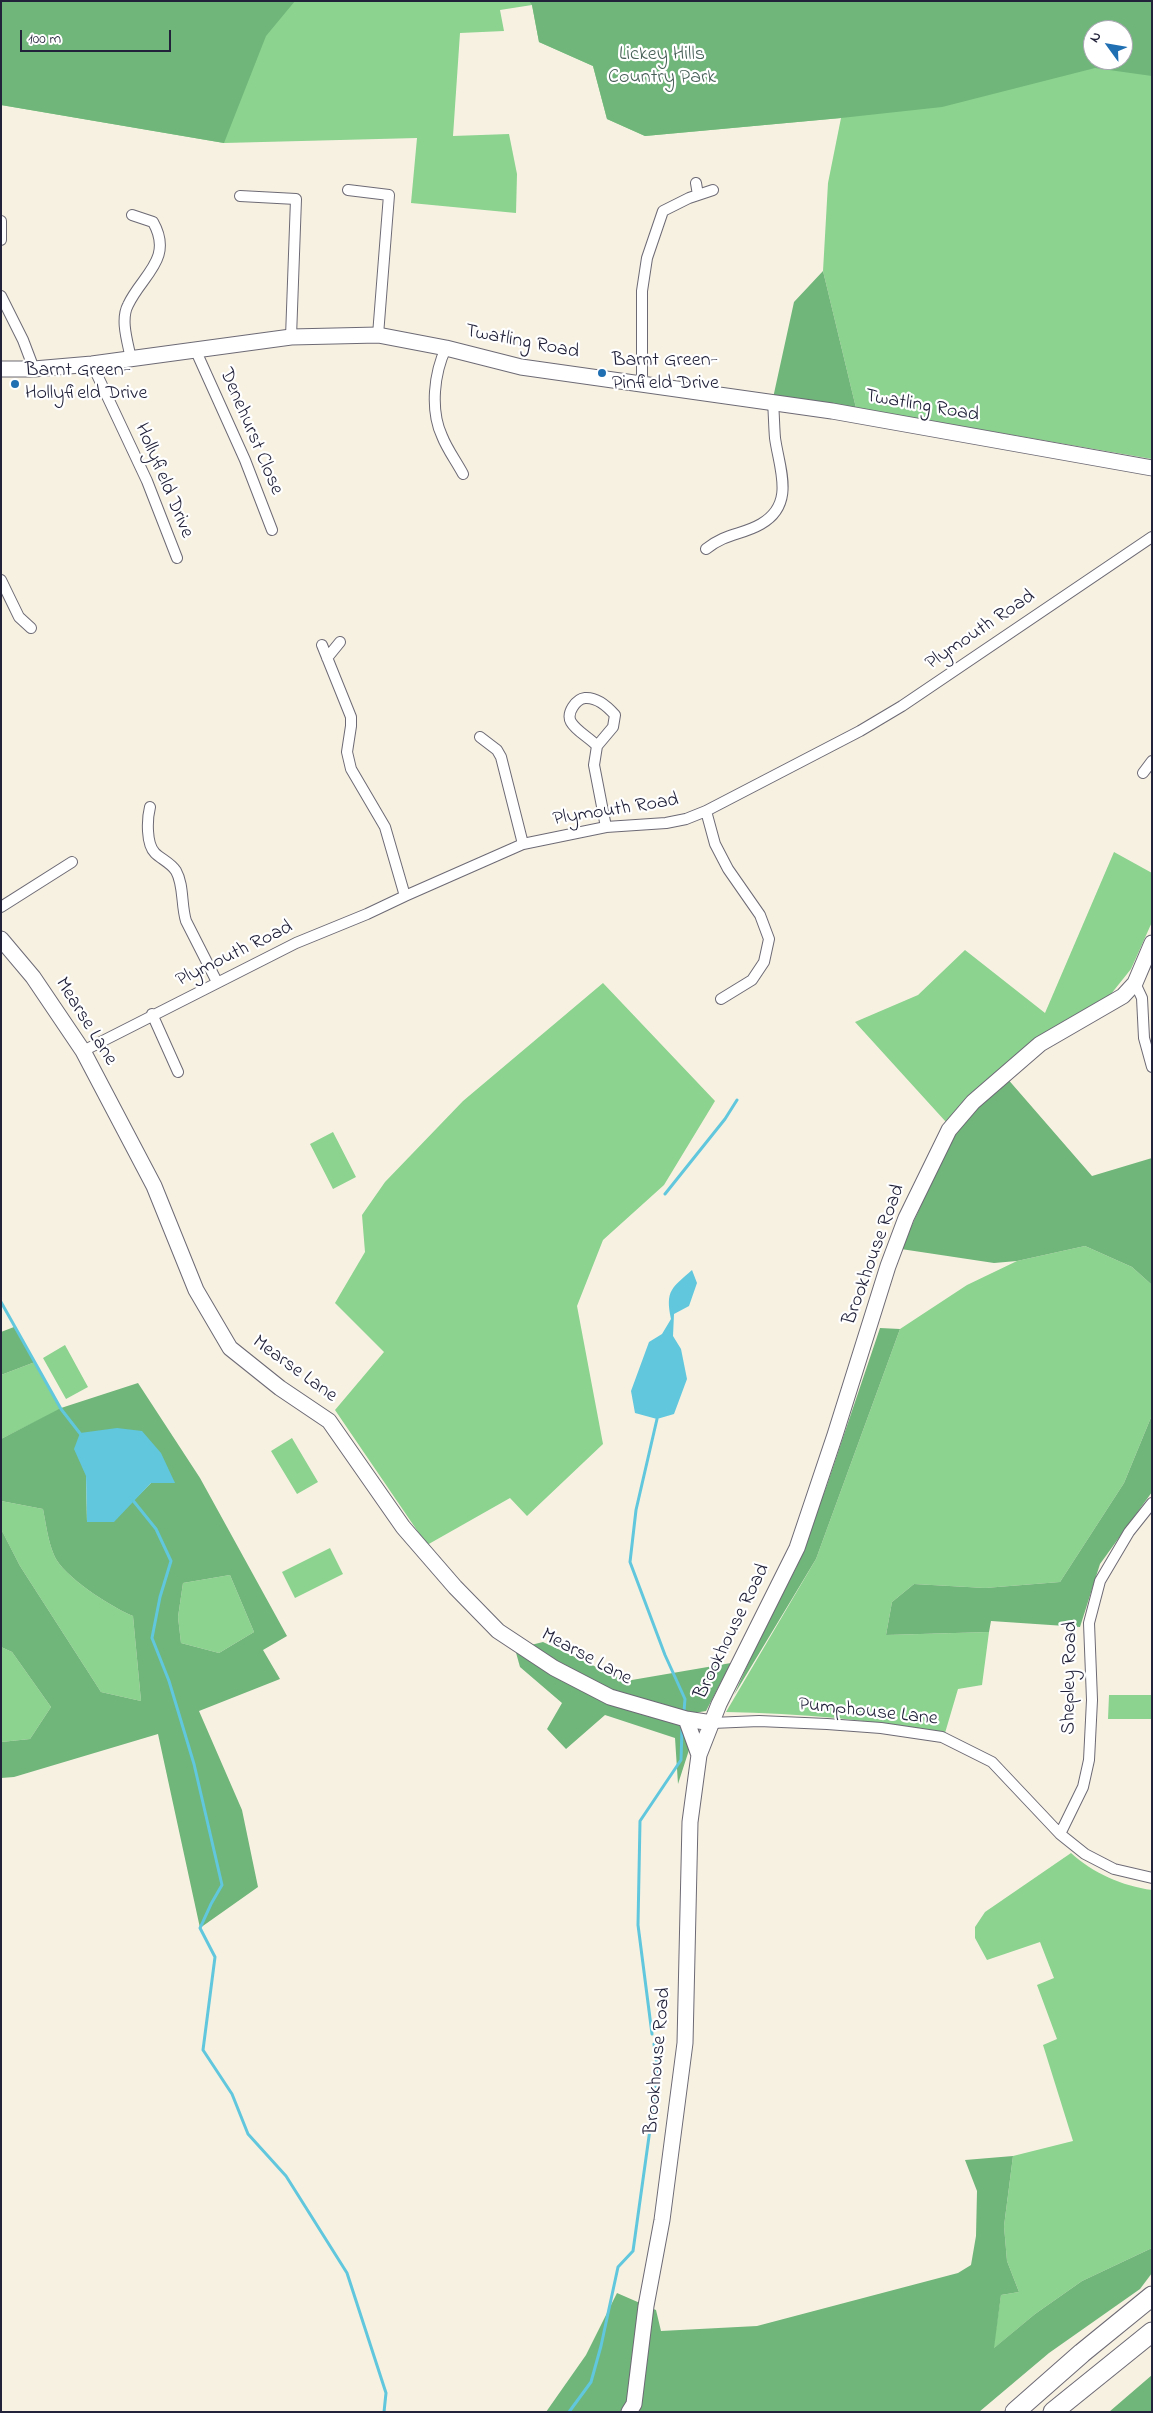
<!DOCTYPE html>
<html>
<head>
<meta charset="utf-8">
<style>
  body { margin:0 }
  #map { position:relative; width:1153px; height:2413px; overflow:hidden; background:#f7f1e2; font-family:"Indie Flower",sans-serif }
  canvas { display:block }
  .frame { position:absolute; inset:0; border:2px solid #22223b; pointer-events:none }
  .north { position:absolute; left:1083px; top:20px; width:50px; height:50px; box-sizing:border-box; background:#fff; border:1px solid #a7a7b1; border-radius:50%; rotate:302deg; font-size:14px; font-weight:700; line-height:20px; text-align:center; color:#22223b }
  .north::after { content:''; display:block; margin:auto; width:18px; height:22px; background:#1f6fb2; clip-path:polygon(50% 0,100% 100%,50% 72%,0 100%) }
  .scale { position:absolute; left:20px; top:30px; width:151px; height:22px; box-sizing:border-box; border:2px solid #22223b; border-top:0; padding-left:6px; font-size:15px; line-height:18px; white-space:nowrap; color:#22223b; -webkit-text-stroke:4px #fff; paint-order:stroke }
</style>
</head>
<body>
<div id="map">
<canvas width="1153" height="2413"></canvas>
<div class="frame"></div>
<div class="north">N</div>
<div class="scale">100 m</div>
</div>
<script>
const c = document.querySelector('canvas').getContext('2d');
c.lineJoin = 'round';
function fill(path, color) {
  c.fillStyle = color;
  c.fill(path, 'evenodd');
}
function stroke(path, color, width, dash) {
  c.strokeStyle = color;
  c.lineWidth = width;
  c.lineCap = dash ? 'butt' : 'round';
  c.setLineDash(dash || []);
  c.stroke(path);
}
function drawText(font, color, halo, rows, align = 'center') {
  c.font = font + ' "Indie Flower",sans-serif';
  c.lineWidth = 4.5;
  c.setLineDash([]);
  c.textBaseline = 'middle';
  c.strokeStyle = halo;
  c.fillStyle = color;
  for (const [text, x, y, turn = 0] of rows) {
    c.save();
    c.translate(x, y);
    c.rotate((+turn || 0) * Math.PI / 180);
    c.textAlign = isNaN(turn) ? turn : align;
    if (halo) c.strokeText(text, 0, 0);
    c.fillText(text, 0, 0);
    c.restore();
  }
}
fill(new Path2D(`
  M1,1h1151v458l-296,-51 -33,-137 5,-88 13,-65 -196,18 -38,-17 -14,-53 -54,-24 -7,-37 -32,5 4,21 -44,2 -7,103 56,-2 8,40 -1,39 -105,-10 6,-65 -193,5 -223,-38zM1093,30h30v30h-30z
  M1114,852l38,21v49l-21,47 -20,25 -50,29 -49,35 -66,64 -91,-100 63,-27 47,-45 80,63z
  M603,983l112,118 -51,84 -61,55 -26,66 26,138 -76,72 -17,-18 -83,47 -92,-135 49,-58 -49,-49 30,-51 -3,-37 23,-33 78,-81z
  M333,1132l23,45 -23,12 -23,-45z
  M1085,1246l47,21 20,18v130l-28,68 -64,99 -75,6 -71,-4 -22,18 -6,33 103,-3 -7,53 -24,4 -13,44c-73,-13 -145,-20 -219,-21l90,-153 84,-230 67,-44 50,-24z
  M65,1345l23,42 -22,12 -23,-41z
  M35,1362l26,47 -60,30v-64z
  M292,1438l26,44 -21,12 -26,-43z
  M1,1501l42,8c3,15 5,32 11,46 8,21 59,53 79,61l8,85 -40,-9 -81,-126 -16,-31 -3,-6z
  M330,1548l13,26 -48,24 -13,-26z
  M230,1575l24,57 -35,21 -38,-10 -3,-26 5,-34z
  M1,1647l11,5 39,55 -21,32 -29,3z
  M1109,1695h43v24h-44z
  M1071,1853c22,20 51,33 81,37v358l-70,33 -47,33 -42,35 8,-54 18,-3 -12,-31 -3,-35 9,-70 60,-15 -30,-96 14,-6 -20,-54 17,-7 -14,-36 -53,18 -12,-22v-11l10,-15z`), '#8bd38f');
fill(new Path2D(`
  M1,1h294l-29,35 -42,107 -223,-38z
  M529,1h623v75l-57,-8 -153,39 -101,11 -196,18 -38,-17 -14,-53 -54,-24 -7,-37zM1093,30h30v30h-30z
  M823,271l33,137 -83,-10 21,-96z
  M1006,1077l86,99 60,-18v127l-20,-18 -47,-21 -68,15 -23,2 -93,-14 57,-124z
  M14,1327l21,35 -34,13v-43z
  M880,1328l20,1 -84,230 -82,136 30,-67 32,-60 31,-83z
  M138,1383l62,95 87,158 -24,14 17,29 -81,32 43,99 16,77 -58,41 -42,-194 -144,43 -13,1v-36l29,-3 21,-32 -39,-55 -11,-5v-118l19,37 81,126 40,9 -8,-85c-20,-8 -71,-40 -79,-61 -6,-14 -8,-31 -11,-46l-42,-8v-62l60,-31zM86,1476l89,6 -24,1 -18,18 -46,21zM230,1575l24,57 -35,21 -38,-10 -3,-26 5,-34z
  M1152,1415v77l-52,72 -20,63 -89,-6 -2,11 -103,3 6,-33 22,-18 71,4 75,-6 64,-99z
  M543,1642l83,39 105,-18 -25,48 -18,3 1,36 -11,34 -3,-46 -70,-23 -39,34 -19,-20 15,-26 -42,-36 -5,-18z
  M1013,2156l-9,70 3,35 12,31 -18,3 -7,53 41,-34 47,-33 70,-33v25l-12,16 -91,64 -70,59h-433l40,-57 31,-62 39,17 5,21 96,-5 201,-53 13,-8 5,-29 1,-45 -12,-31z
  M1152,2375v37h-43z`), '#70b57a');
fill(new Path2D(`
  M692,1270l5,13 -8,23 -15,8 -1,22 8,13 6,30 -13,35 -17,5 -22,-6 -4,-22 18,-49 13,-8 9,-15c-6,-29 1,-31 21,-49z
  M117,1428l25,3 19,22 14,30h-24l-37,39h-27l-1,-46 -12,-27 6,-16z`), '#60c7dd');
stroke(new Path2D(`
  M665,1194l60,-75 12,-19
  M1,1302l60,107 21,27
  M657,1419l-21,91 -6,52 35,93 20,44 -1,12
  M131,1498l25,31 15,32 -11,36 -8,41 17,43 25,83 28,121 -11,19 -11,24 15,29 -12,93 29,44 16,40 38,42 61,97 39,120 -2,19
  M652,2034l-14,-109 2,-104 41,-61 1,-32
  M569,2412l22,-30 10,-36 17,-79 15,-16 25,-179 -4,-28`), '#60c7dd', 3);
const street = new Path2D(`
  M696,183l2,12
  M348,190l41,5 -11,140
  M240,196l56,3 -5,138
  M1,221v19
  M1,296l22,44 11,29
  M446,348c-12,25 -16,62 -4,88 5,13 14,25 21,38
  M195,349l50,111 27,70
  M131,359c-3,-16 -11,-39 -3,-54 14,-30 46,-46 25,-83l-21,-7
  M92,364l55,117 30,77
  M642,385v-94l5,-33 16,-47 26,-13 24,-8
  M706,549c20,-16 36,-14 55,-25 35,-20 18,-56 14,-86 -1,-12 -1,-24 -2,-35
  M1,580l18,37 12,11
  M322,645l29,72v9l-4,26 4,17 34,58 20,69
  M327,658l13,-16
  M480,737l17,13 4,7 22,87
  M597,746l16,-19 2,-12c-7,-8 -18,-18 -30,-17 -9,1 -19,15 -14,24 5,9 19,16 26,24l-3,19 12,62
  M1143,773l9,-12
  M150,807c-3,12 -4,37 5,46 6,6 16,10 21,18 8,14 5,34 10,50l31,61
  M706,811l9,33 13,25 32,46 9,24 -5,23 -12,18 -31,19
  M1,907l71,-45
  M1135,983l7,15 2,40 8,29
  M152,1014l26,58
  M83,1051l213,-108 71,-29 38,-18 118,-52 83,-17 60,-4 20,-4 20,-8 154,-80 42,-25 250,-169
  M712,1723l47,-2 68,3 54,4 61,9 50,25 68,72 25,20 29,15 38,9
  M1060,1834l23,-47 6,-27 3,-60 -3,-77 11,-42 29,-49 23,-29`);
const secondary = new Path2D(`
  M1,369h33l58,-5 199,-27 87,-2 68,13 75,19 311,44 320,57
  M1,939l32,38 50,74 71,135 42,104 34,58 50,40 49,33 74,106 52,60 43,44 56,37 56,29 76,22 26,4
  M686,1719l13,36
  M629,2412l5,-8 12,-98 16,-86 23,-177 5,-221 9,-67 20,-51 78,-156 38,-113 53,-169 18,-48 43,-88 24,-28 67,-58 83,-48 12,-13 17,-40`);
const highway = new Path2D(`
  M1015,2412l67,-59 70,-57
  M1053,2412l99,-80`);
stroke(street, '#6d6a75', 12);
stroke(secondary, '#6d6a75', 17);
stroke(highway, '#6d6a75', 21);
stroke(street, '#fff', 10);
stroke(secondary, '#fff', 15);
stroke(highway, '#fff', 19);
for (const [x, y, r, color] of [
  [602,373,5,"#1f6fb2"],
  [15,384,5,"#1f6fb2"]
]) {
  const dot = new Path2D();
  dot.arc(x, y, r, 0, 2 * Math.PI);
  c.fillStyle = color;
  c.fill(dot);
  stroke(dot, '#fff', 2);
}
drawText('20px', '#476058', '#fff', [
  ["Lickey Hills",662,56],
  ["Country Park",662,79]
]);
drawText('20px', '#22223b', '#fff', [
  ["Twatling Road",522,343,11],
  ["Twatling Road",922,407,10],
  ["Denehurst Close",250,432,67],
  ["Hollyfield Drive",163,481,67],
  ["Plymouth Road",981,631,-34],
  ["Plymouth Road",616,811,-9],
  ["Plymouth Road",235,955,-26],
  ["Mearse Lane",85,1022,58],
  ["Brookhouse Road",875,1255,-70],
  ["Mearse Lane",294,1370,36],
  ["Brookhouse Road",733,1632,-64],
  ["Mearse Lane",586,1658,28],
  ["Shepley Road",1071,1678,-89],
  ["Pumphouse Lane",868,1713,6],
  ["Brookhouse Road",659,2061,-85]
]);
drawText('20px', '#22223b', '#fff', [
  ["Barnt Green-",612,362],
  ["Pinfield Drive",612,385],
  ["Barnt Green-",25,372],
  ["Hollyfield Drive",25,395]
], 'left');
</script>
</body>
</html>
